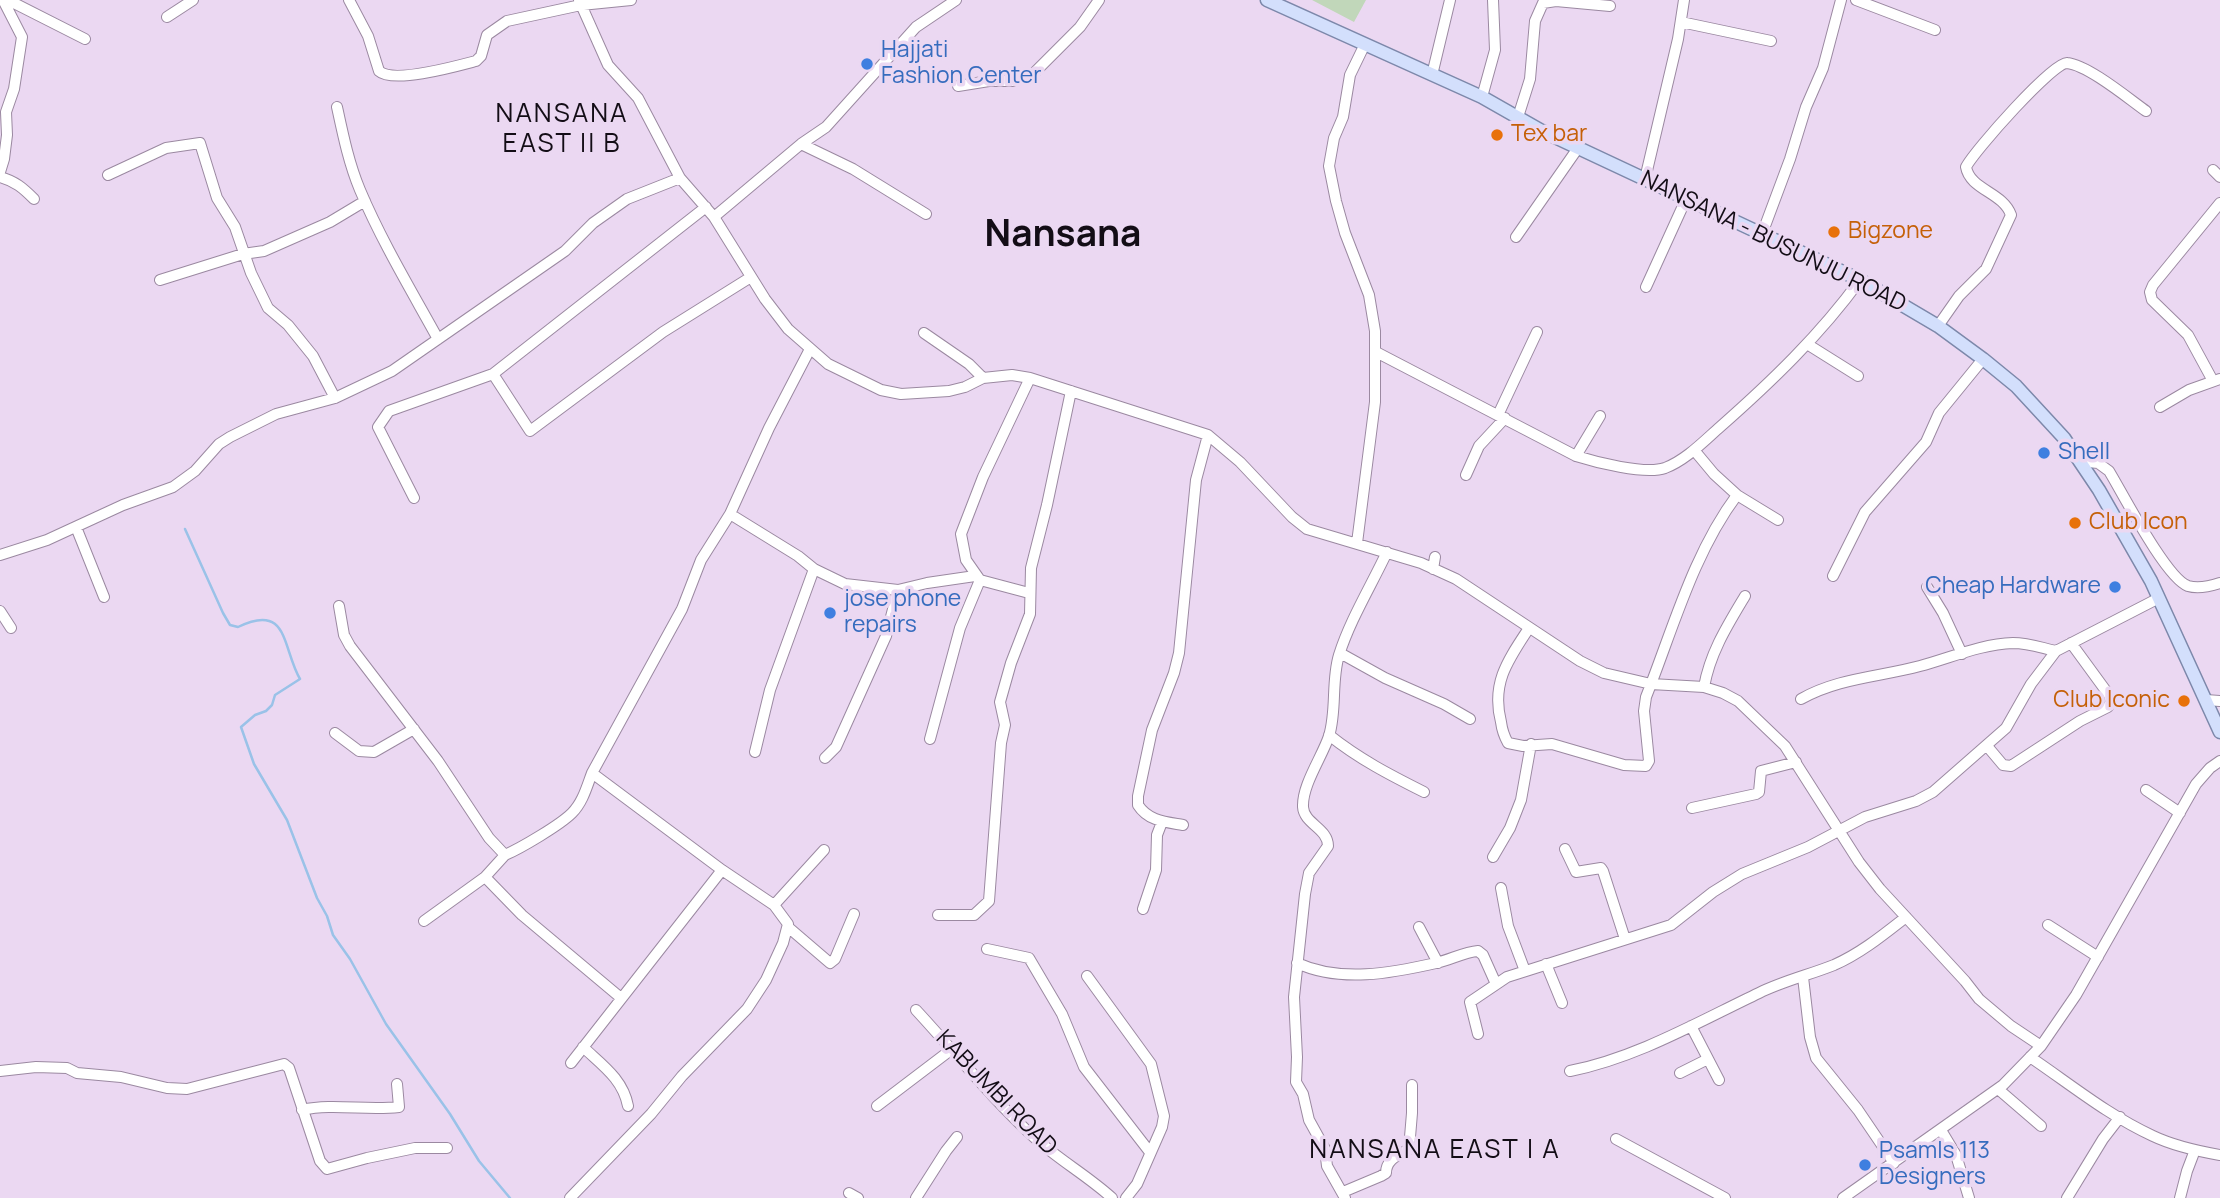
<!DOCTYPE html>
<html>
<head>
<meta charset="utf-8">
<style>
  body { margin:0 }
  canvas { display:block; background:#ebd8f2 }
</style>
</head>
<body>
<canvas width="2220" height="1198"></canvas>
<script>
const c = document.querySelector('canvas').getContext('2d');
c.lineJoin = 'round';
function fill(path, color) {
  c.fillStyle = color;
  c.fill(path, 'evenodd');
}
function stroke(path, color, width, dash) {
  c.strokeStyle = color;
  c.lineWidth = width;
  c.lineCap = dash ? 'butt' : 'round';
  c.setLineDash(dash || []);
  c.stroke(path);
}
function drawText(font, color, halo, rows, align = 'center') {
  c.font = font + ' Manrope,sans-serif';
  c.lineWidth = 7;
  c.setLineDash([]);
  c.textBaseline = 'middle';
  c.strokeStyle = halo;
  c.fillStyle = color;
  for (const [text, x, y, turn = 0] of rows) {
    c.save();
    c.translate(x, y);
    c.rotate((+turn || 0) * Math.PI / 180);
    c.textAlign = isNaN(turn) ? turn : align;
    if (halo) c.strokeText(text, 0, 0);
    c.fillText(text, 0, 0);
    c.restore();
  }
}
fill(new Path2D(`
  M1312,0h54l-12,22z`), '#c1d7ba');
stroke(new Path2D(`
  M185,529l38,84 7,12 8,2c51,-25 44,21 62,52l-25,16 -3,10 -6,6 -11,4 -14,12 13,37 33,56 30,78 10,18 6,19 17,24 36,65 64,90 29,47 31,37`), '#9ac2e8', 2.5);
const minor = new Path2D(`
  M8,0l77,39
  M349,0l19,36 11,35c14,13 78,-5 97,-10l5,-5 6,-21 20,-14 74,-16 50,-5
  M579,0l29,65 30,33 42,80 34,39 51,82 23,30 40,35 53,26 20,4 48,-3 16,-4 18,-9 29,-3 18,3 178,57 32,27 52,55 15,12 114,34 35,16 124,82 24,12 47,11 53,3 19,6 15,8 47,45 74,116 21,27 85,92 14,18 32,27 30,20
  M1856,0l79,30
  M167,17l26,-17
  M1681,22l90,19
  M1432,75l18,-75
  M958,86l31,-5h23l21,-7 47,-47 19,-27
  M1482,97l13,-47 -2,-50
  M337,107c6,28 12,57 23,83 22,52 51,100 78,149
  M1518,117l12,-38 5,-58 8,-18 13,-2 54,5
  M801,144l52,25 73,45
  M2213,170l7,7
  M0,172l4,-13 3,-24 -1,-23 8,-23 8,-52 -19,-37
  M108,175l58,-27 34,-5 17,55 18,29 16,46 17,35 20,17 25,31 22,42
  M0,177c15,4 23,11 34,22
  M1645,179l33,-140 6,-39
  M714,217l87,-73 25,-17 90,-100 40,-27
  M1762,234l28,-75 16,-52 17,-39 18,-68
  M1516,237l62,-89
  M160,280l83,-26 21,-3 66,-29 35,-21
  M1646,287l41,-90
  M1938,326l21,-30 27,-27 25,-54c-8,-23 -41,-25 -45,-48 8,-16 88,-106 101,-104 21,2 62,36 79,48
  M924,333l45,31 14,14
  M1807,344l51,32
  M1376,352l200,104c19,6 69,19 89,12 21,-8 39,-27 55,-41 51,-45 100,-92 140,-147
  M493,374l37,57 133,-99 88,-55
  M2213,381l-25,-46 -36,-35 -2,-8 3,-7 67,-82
  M2160,407l29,-17 31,-11
  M1498,415l39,-83
  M1576,456l24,-40
  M2079,461l19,2 11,8c14,23 57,107 79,115 10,3 23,0 32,-3
  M1466,475l13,-29 26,-28
  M1737,495l41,25
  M414,498l-36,-71 11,-16 104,-37 213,-167
  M730,514l68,42 16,13 31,15 53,6 29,-7 48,-7
  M76,527l28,70
  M1357,543l18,-141v-71l-6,-36 -24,-62 -9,-32 -7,-35 5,-28 9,-21 7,-42 15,-31
  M0,555l47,-15 76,-35 50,-18 22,-16 24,-27 11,-7 46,-23 59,-16 57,-27 173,-120 28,-28 34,-24 53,-21
  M1433,569l2,-12
  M1833,576l32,-64 61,-70 13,-29 44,-54
  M1927,587l16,26 19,41
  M1029,593l-49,-13 -14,-20 -5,-26 22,-57 47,-99
  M339,606l5,29 6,11 88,115 51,77 16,17c16,-7 55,-30 67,-42 11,-11 15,-27 20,-40l90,-164 19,-49 29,-46 39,-86 41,-79
  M0,611l11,17
  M1529,628c-21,32 -38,55 -28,94 1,8 3,14 7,21l15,3 29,-2 72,21 22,1 3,-5 -5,-50 2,-14c27,-68 47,-143 91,-202l-23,-21 -20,-24
  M1340,653l45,25 59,26 26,15
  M1704,687c6,-34 23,-61 41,-91
  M1801,699c37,-21 78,-22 119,-33 30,-8 61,-22 93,-23 15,0 29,5 43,8
  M2206,700l14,1
  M335,733l24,18 15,1 40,-23
  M1329,735c30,24 61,40 95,57
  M930,739l30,-111 20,-48
  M1987,746l16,19 8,1 69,-45 28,-14 3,-5 -2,-7 -38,-52
  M755,752l15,-62 44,-121
  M825,758l11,-11 50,-111 12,-46
  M2146,790l34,23
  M1692,808l64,-14 3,-2 2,-21 35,-9
  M1183,825c-17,-3 -35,-4 -45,-20v-9l14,-66 22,-57 5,-20 17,-173 12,-45
  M1565,849l11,23 25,-4 2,3 22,68
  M1493,857l17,-29 11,-28 10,-56
  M485,877l37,38 99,83
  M1501,888l7,38 17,45
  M774,905l50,-55
  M1143,909l13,-39 1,-35 5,-13
  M938,915h36l15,-14 12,-158 4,-18 -5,-23 11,-39 19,-49 1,-46 16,-63 24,-114
  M424,921l61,-44 20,-22
  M2048,925l50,32
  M788,927l42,36 5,-4 19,-45
  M1419,927l19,36
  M987,949l42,9 33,56 22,53 65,84
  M1297,963c43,20 95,10 139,0 14,-3 28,-11 42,-12l5,4 13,29
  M1546,964l16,39
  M1087,976l64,88 13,52 -2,11 -25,57 -11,14
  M1803,977l7,60 6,21 42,52 36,53
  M916,1010c39,42 76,89 119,128 24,22 53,38 77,60
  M1691,1026l28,54
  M1478,1034l-8,-32 37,-25 164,-52 42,-33 29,-18 66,-27 57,-30 51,-16 17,-9 73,-64 25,-44 25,-33 103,-53
  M583,1047c19,18 40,32 45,59
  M2030,1057c40,27 79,59 123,79 21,10 44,15 67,19
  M571,1063l151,-193
  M0,1071l36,-4 31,1 10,5 44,4 46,11 20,1 97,-25 5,4 31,93 7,8 40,-11 48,-10h32
  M1570,1071c66,-13 128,-49 189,-78 24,-12 50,-18 75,-28 27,-12 49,-30 72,-48
  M1680,1073l28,-14
  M1998,1089l43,37
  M877,1106l75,-57
  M302,1110c32,-7 64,1 97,-3l-2,-23
  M1941,1130l15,25 13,43
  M1616,1139l109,59
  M1343,1192l38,-16 5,-3c0,-14 13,-18 23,-24l3,-36v-28
  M849,1193l9,5
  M570,1198l81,-84 31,-38 65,-67 19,-29 17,-37 5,-19 -14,-19 -52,-35 -130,-97
  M916,1198l30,-47 11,-14
  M1345,1198l-18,-32 -2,-17 -16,-29 -6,-26 -7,-12 1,-25 -3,-60 11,-103 4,-21 19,-27c0,-18 -24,-22 -25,-39 -1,-22 19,-50 26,-71 8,-26 2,-55 10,-81 11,-35 32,-69 48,-103
  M1843,1198l160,-113 38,-39 35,-51 120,-211 14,-16 10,-7
  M2067,1198l36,-59 17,-22
  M2180,1198l7,-27 8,-21`);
const major = new Path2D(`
  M1267,0l215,97 58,33 320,150 78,46 45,33 33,27 48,52 35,52 52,91 69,151`);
stroke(minor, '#9b89a1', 12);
stroke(major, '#7d88aa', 15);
stroke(minor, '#fff', 10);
stroke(major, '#d3dffc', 12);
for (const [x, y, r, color] of [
  [867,64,7,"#3f7fe0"],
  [1497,135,7,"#e8710a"],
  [1834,232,7,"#e8710a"],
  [2044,453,7,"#3f7fe0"],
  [2075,523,7,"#e8710a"],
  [2115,587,7,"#3f7fe0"],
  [830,613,7,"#3f7fe0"],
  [2184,701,7,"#e8710a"],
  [1865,1165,7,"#3f7fe0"]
]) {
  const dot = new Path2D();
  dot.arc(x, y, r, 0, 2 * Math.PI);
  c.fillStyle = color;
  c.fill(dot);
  stroke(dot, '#ebd8f2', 2.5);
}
drawText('23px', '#366cbe', '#ebd8f2', [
  ["Hajjati",881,51],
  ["Fashion Center",881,77],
  ["Shell",2058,453],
  ["Cheap Hardware",2101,587,"right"],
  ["jose phone",844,600],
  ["repairs",844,626],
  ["Psamls 113",1879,1152],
  ["Designers",1879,1178]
], 'left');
drawText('23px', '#c56008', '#ebd8f2', [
  ["Tex bar",1511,135],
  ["Bigzone",1848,232],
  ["Club Icon",2089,523],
  ["Club Iconic",2170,701,"right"]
], 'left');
drawText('23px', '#130d16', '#ebd8f2', [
  ["NANSANA - BUSUNJU ROAD",1773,242,26],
  ["KABUMBI ROAD",996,1093,46]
]);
c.letterSpacing = '2px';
drawText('26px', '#130d16', '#ebd8f2', [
  ["NANSANA",562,115],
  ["EAST II B",562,145],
  ["NANSANA EAST I A",1435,1151]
]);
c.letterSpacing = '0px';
drawText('bold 37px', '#130d16', '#ebd8f2', [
  ["Nansana",1063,236]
]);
</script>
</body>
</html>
